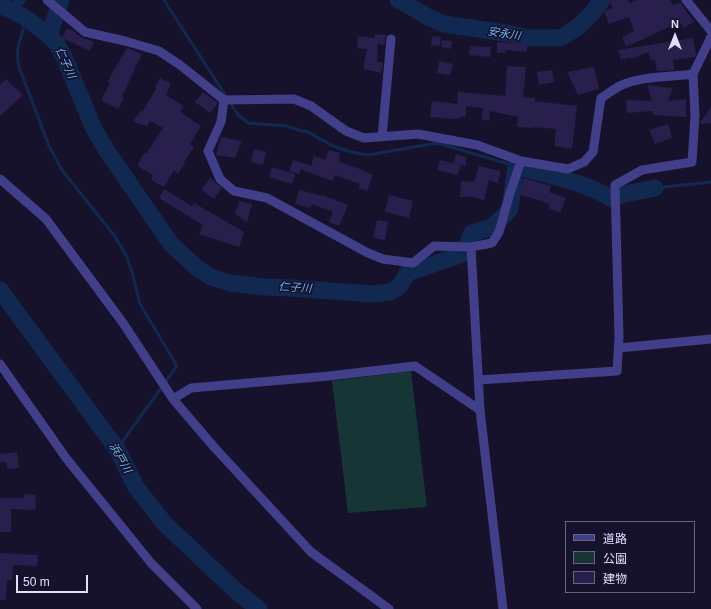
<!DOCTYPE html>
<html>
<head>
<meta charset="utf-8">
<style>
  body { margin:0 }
  #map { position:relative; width:711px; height:609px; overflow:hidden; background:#16122c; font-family:Arial,"Noto Sans JP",sans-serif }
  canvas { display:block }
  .legend { position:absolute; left:565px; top:521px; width:130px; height:72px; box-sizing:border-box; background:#16122c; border:1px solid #676480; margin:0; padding:5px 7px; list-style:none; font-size:12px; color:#e1defe }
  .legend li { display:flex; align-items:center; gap:8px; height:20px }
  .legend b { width:20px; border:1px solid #676480 }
  .north { position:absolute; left:655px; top:16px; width:40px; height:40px; -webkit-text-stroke:3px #16122c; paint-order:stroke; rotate:0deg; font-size:11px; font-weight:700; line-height:16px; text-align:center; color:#e1defe }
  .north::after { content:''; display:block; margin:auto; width:14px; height:18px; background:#e1defe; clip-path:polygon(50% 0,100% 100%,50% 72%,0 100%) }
  .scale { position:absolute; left:16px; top:575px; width:72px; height:18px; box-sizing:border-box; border:2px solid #e1defe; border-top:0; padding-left:5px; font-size:12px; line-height:14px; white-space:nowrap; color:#e1defe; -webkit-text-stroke:3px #16122c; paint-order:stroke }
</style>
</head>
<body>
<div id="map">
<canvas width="711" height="609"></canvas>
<ul class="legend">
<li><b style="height:5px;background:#413f89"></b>道路</li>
<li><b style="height:11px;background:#153634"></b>公園</li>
<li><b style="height:11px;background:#281f4c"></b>建物</li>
</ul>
<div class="north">N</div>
<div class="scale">50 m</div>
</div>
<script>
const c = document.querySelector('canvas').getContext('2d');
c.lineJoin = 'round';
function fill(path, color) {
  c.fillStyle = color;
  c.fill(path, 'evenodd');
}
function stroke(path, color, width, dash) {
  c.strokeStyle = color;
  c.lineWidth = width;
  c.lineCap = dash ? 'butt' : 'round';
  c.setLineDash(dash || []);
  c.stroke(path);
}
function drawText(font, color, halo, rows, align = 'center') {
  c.font = font + ' Arial,"Noto Sans JP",sans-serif';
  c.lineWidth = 3.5;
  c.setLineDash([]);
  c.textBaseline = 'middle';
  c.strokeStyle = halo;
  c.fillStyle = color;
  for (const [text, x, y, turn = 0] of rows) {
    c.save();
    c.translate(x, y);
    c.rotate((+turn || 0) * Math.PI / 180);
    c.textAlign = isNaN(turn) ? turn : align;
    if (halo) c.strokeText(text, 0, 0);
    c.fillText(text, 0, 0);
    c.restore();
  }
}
fill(new Path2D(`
  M411,371l16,136 -79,6 -16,-132z`), '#153634');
stroke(new Path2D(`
  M164,0l63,98
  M26,18c-3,20 -12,26 -7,49l30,79 13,24 52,65 12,20 6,17 8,32 37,62 -60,83
  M230,102l8,13 10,8 39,3 14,5h5l27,15 18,6 17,3 69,-12 79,23
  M655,188l56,-6`), '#112951', 3);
stroke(new Path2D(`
  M10,9l11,-9`), '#112951', 10);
stroke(new Path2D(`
  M398,0l8,4 22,13 16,7 68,10 16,4h32l18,-11 14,-14 10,-13
  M0,5l26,13 23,18 8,8 8,15 29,70 13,22 64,93 26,24 14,9 19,6 34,4 26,1 82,6 18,-2 6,-3 5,-5 6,-11 56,-19 9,-21 17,-5 9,-6 12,-13 6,-43c33,9 67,16 97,33l7,-4 35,-7
  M49,36l12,-36
  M0,290l117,159 19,38 28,36 72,68 23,18`), '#112951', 17);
fill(new Path2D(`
  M608,0h20l2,3 7,-3h33l3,5 7,-3 14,20 -11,6 -3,-6 -54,25 -4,-10 12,-6 -5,-14 -20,7 -5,-13 9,-3z
  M67,28l9,4v2l5,3 13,5 -4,9 -28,-13z
  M375,34l11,1 -2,10 -6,-1 -1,18 6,1 -2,10 -18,-4 4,-20 -10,-1 1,-12 17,2z
  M432,36l9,1 -1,9 -9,-1z
  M693,38l3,17 -1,2 -22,3 1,10 -17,1 -2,-11 -4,1 -2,-9 -18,7v-2l-10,3 -3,-10z
  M442,40l10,1 -1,8 -10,-2z
  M497,42l30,2v8l-22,-2v3h-8z
  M470,46l21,1 -1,10 -21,-2z
  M127,48l15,6 -20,42 2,2 -6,11 -17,-9 9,-17 -2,-1 4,-9z
  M439,61l14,3 -3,11 -13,-2z
  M507,66l19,1 -3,30 12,1v3l42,5 -5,43 -18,-3 2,-17 -23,-2v1l-16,-1 1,-10 -28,-6 -1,10 -8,-2 2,-11 -17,-2v10l-13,3 -23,-2 2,-16 25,3 1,-12 47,4z
  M594,67l5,22 -21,6 -11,-23z
  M552,70l2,12 -15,3 -2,-13z
  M160,78l11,6 -5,11 18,11 -4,6 21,14 -11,18 4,3 -10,15 1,1 -7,11 -4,-4 -10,17 -13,-7 2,-5 -16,-9 7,-13 2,1 17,-26 -13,-7 -3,5 -14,-4 7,-11 2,1 14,-23 -1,-1z
  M6,79l17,16 -23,21v-31z
  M647,85l26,3 -5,13 18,-2v18l-33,-2v-4l-26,2 -1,-13 26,1z
  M203,92l15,11 -8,10 -15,-11z
  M711,107v16l-11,1 1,-3z
  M668,124l4,14 -17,6 -6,-14z
  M221,137l21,4 -7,17 -19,-3z
  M254,149l12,3 -3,13 -12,-3z
  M329,150l11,3 -1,9 24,8v1l10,4 -6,16 -9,-3 2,-4 -25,-9 -3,6 -31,-12 -2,5 -10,-3 4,-11 18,6 3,-10 11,4z
  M456,154l10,3v9l-12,-3z
  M440,160l21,5 -3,10 -21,-5z
  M479,166l22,5 -3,12 -9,-3 -5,20 -16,-4v1h-8l1,-16 13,1z
  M272,167l23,7 -3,10 -23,-7z
  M210,178l12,10 -8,11 -13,-9z
  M524,178l27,8 -2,6 17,6 -6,15 -12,-5 2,-4 -31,-10z
  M164,189l28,17 2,-3 50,29 -5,15 -40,-13 4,-9 -44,-27z
  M299,190l23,6 1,-1 25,10 -9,21 -10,-4 4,-10 -21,-8 -2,4 -15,-4z
  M389,195l24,6 -4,17 -24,-6z
  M239,201l13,3 -5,18 -12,-8z
  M377,220l11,2 -3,18 -12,-2z
  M17,452l2,16 -12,1v-7h-7v-8z
  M24,494l12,1 -1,15 -24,-1v23h-11v-34h24z
  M0,553l38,2 -1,11 -24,-1 -1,15h-5l-1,20h-6z`), '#281f4c');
stroke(new Path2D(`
  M47,0l38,32 40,9 34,10 21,14 44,35 70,-1 17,7 35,25 18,7 54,-4 59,11 44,16 47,8 16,-7 9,-10 8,-54c7,-4 14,-10 21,-13 20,-9 49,-8 71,-11
  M686,0l25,31
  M224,100l-3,22 -13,29 12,28 14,12 33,7 101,55 15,6 30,4 21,-17 37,1 21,-4 7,-11 11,-39 11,-32
  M382,137l9,-98
  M0,179l46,40 77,104 50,76 41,48 97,105 78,57
  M471,247l9,163 23,199
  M619,348l92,-9
  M0,364l66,94 85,105 46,46
  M479,380l138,-9 2,-34 -4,-152 27,-15 50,-8 3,-47 -2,-41 18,-37
  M173,399l18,-11 138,-12 86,-10 65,44`), '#413f89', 9);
drawText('italic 11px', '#6fbbfb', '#16122c', [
  ["安永川",504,34,9],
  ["仁子川",65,63,65],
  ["仁子川",295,288,4],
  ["浜戸川",120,458,60]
]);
</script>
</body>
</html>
